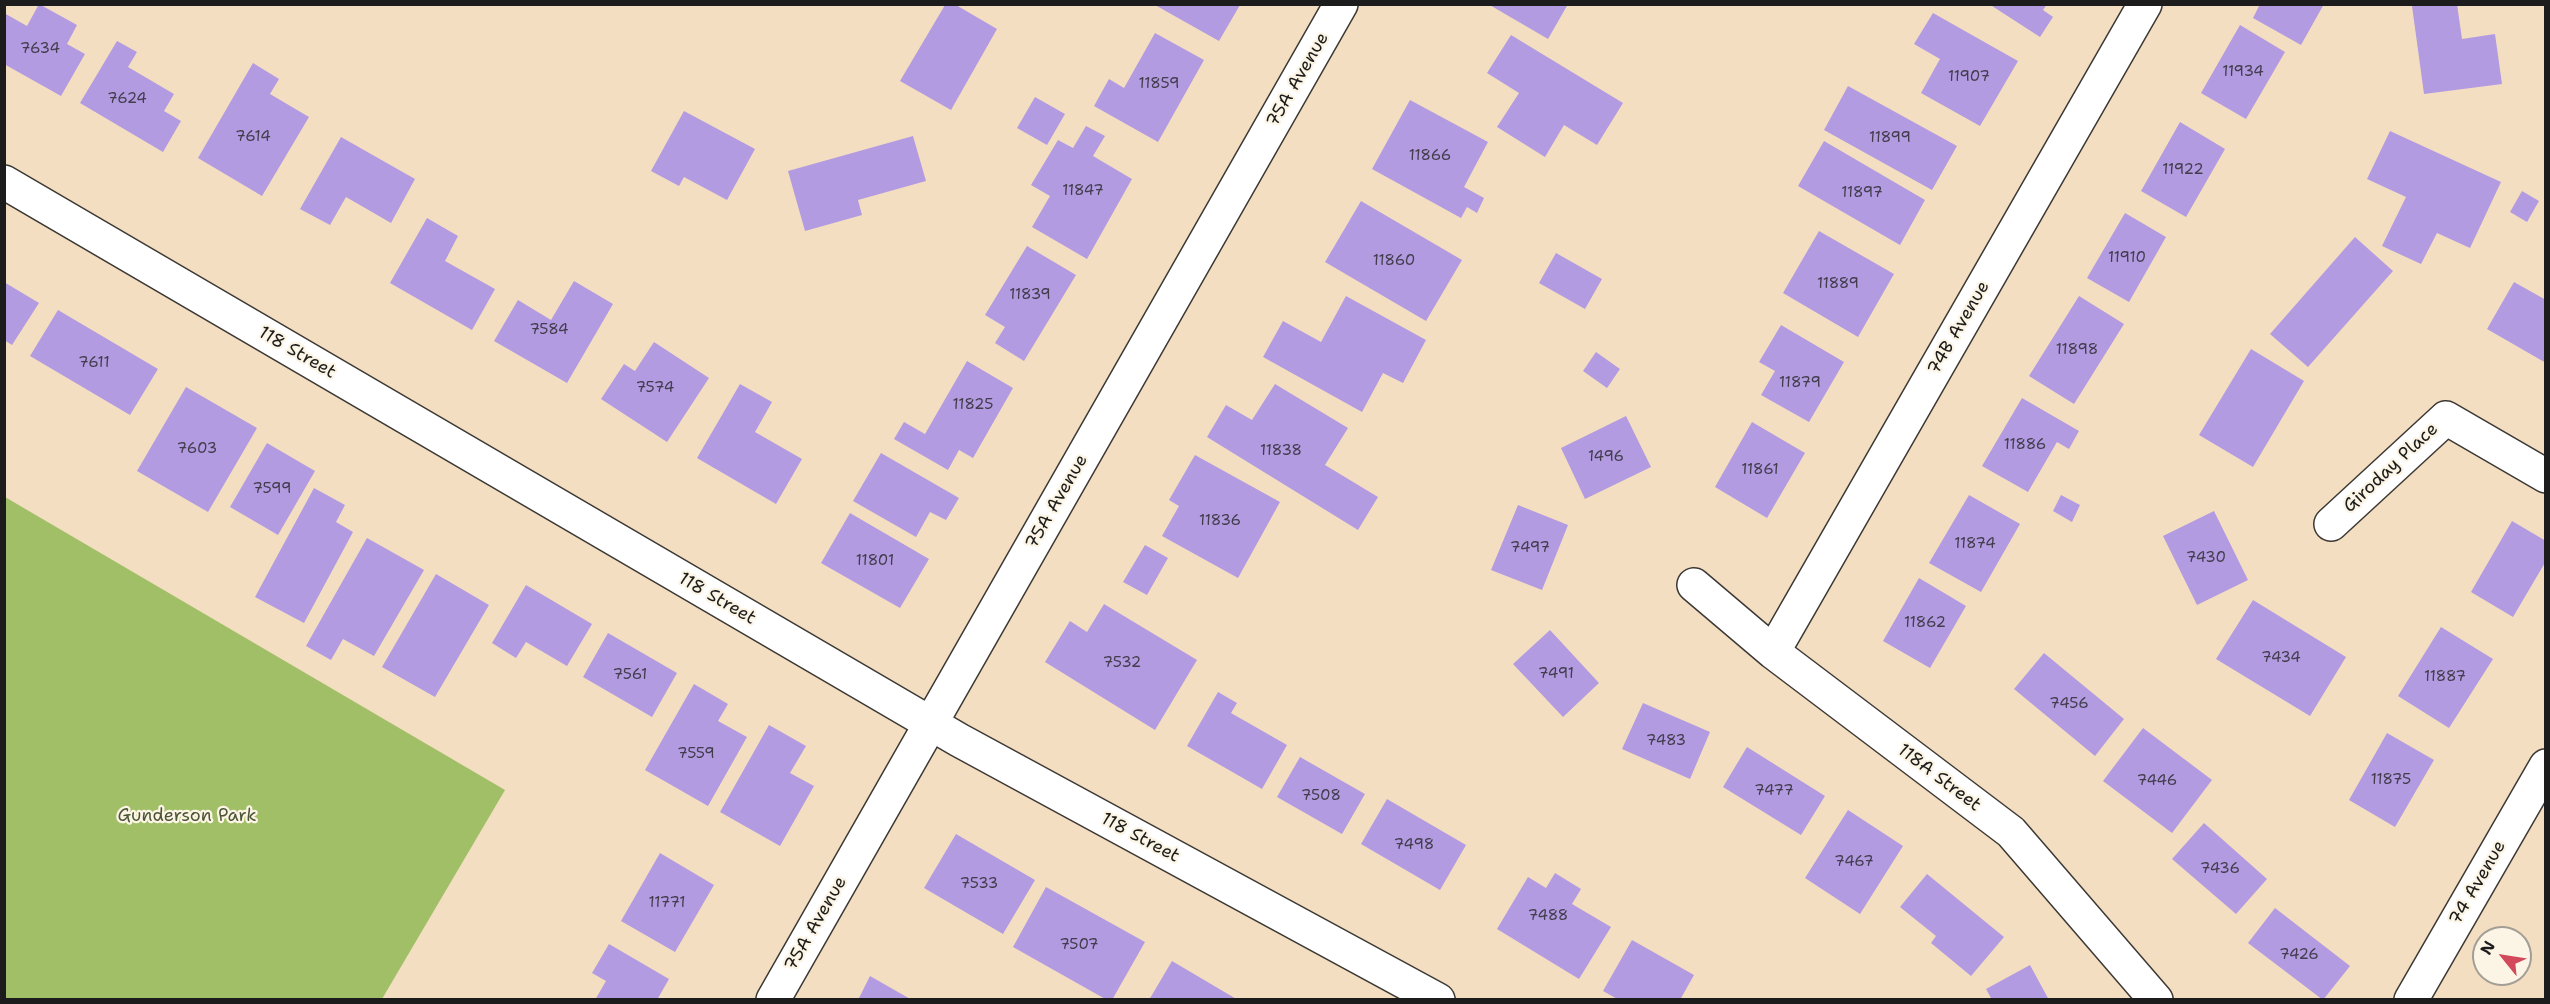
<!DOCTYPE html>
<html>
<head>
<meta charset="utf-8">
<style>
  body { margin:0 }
  #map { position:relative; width:2550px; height:1004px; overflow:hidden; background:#f4dec1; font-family:"Shantell Sans",sans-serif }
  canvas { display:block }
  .frame { position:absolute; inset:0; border:6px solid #1c1c1c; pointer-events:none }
  .north { position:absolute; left:2472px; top:926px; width:60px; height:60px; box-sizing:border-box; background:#fcf5e5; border:2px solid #a29e95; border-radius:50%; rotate:300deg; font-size:16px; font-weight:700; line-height:24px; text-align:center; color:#1c1c1c }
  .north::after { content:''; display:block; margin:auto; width:21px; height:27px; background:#d1495b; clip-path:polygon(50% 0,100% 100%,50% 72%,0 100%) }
</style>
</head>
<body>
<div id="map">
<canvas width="2550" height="1004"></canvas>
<div class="frame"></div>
<div class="north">N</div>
</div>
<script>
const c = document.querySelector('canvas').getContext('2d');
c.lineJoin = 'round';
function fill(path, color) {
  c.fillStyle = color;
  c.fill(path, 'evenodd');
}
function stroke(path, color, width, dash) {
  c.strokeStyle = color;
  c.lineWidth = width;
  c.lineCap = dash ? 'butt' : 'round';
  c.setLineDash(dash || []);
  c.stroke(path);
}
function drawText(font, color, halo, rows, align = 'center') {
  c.font = font + ' "Shantell Sans",sans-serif';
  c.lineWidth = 4.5;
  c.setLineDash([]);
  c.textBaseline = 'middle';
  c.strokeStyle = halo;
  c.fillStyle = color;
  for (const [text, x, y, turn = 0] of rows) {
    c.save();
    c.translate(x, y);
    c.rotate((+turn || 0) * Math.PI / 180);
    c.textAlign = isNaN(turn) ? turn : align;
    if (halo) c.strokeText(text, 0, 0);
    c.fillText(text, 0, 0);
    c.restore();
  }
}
fill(new Path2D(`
  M5,497l500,293 -123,209h-377z`), '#a1bf67');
fill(new Path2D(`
  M39,4l38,21 -10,19 18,10 -24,42 -57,-32v-51l23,13z
  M1488,4h80l-20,35z
  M1989,4h58l-4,6 10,7 -13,20z
  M2260,4h64l-23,41 -48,-27z
  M2426,4h31l5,35 33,-5 7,50 -78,10 -12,-88z
  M945,5h11l41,24 -46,81 -51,-29z
  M1155,5h85l-21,36z
  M1933,13l85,48 -38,65 -59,-33 19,-34 -26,-15z
  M2240,25l45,27 -39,67 -45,-26z
  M1155,33l49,27 -46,82 -64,-36 15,-27 15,9z
  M1511,35l112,68 -26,42 -33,-20 -19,32 -48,-30 22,-34 -32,-20z
  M117,41l20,11 -9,15 46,27 -10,17 17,10 -18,31 -83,-49z
  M253,63l26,16 -9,15 39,23 -47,79 -64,-38z
  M1848,86l109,60 -25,44 -108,-60z
  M1035,97l30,17 -18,31 -30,-17z
  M1410,100l78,42 -24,45 20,11 -7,15 -10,-6 -6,11 -89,-49z
  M684,111l71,38 -28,51 -43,-23 -5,9 -28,-15z
  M2180,122l45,27 -39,68 -45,-26z
  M1086,126l19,10 -12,20 39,23 -45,80 -55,-32 18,-31 -19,-11 27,-45 15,8z
  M2390,131l111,51 -31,66 -33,-15 -16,31 -39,-18 24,-49 -39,-18z
  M913,136l13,45 -68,19 4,15 -57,16 -17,-60z
  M341,137l74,42 -24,44 -45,-26 -16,28 -30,-16z
  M1824,141l101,59 -25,45 -102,-59z
  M2522,191l17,10 -12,21 -17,-10z
  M1361,201l101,59 -36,61 -101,-59z
  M2125,213l41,24 -37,65 -42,-24z
  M427,218l31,18 -13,25 50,28 -23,41 -82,-47z
  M1819,231l75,43 -36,63 -75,-44z
  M2355,237l38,34 -85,96 -38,-33z
  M1027,246l49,29 -52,86 -29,-18 10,-16 -20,-12z
  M1556,253l46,26 -17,30 -46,-26z
  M574,281l39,23 -46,79 -73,-42 24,-41 33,20z
  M4,282l35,21 -27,42 -8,-5z
  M2514,282l32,18v63l-59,-34z
  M1346,296l80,44 -23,43 -20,-10 -21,39 -99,-55 20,-36 38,21z
  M2079,296l45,28 -50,80 -45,-28z
  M58,310l100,59 -28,46 -100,-59z
  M1781,325l63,37 -35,60 -48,-27 14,-24 -16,-9z
  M654,342l55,36 -42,64 -66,-43 23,-35 11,7z
  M2251,349l53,32 -51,86 -54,-32z
  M1596,352l24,17 -13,19 -24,-17z
  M967,361l46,27 -40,70 -14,-8 -11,20 -54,-31 10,-17 21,12z
  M740,384l32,18 -17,30 47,27 -26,45 -79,-46z
  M1275,384l73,44 -23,37 53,32 -20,33 -151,-93 19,-32 26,15z
  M186,387l71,41 -49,84 -71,-41z
  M2022,398l57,33 -10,18 -12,-7 -29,50 -46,-26z
  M1626,416l25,51 -66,32 -24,-51z
  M1752,422l53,31 -38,65 -52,-31z
  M267,443l48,28 -37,64 -48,-28z
  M881,453l78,45 -13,22 -16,-8 -14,25 -63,-36z
  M1195,455l85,47 -42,76 -76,-42 17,-30 -10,-6z
  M314,488l31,17 -9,17 17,10 -49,91 -49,-26z
  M1969,495l51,29 -39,68 -52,-29z
  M2061,495l19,10 -8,17 -19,-11z
  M1518,505l50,20 -26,65 -51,-20z
  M2214,511l34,69 -51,25 -34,-69z
  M850,513l79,46 -29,49 -79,-45z
  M2512,521l34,20v20l-33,56 -42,-25z
  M367,538l57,32 -50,86 -31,-17 -12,21 -25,-14z
  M1145,545l23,13 -21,37 -24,-13z
  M436,574l53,31 -54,92 -53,-30z
  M1919,578l47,28 -36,62 -47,-27z
  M526,585l66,39 -25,42 -41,-24 -10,16 -24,-15z
  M2253,600l93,57 -36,59 -94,-57z
  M1104,604l93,56 -42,70 -110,-68 25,-41 17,11z
  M2441,627l52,32 -44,69 -51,-32z
  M1550,630l49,53 -36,34 -50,-53z
  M608,633l69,40 -25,44 -69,-40z
  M2044,653l80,66 -29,37 -81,-67z
  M694,684l34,20 -10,17 29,16 -39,69 -63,-36z
  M1218,692l19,11 -6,10 56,32 -25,44 -75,-43z
  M1643,703l67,29 -20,47 -68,-30z
  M769,725l37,21 -16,27 24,13 -34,60 -60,-34z
  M2143,728l69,52 -40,53 -69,-52z
  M2387,733l47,27 -39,67 -46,-27z
  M1747,747l78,49 -24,39 -78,-48z
  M1300,757l65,37 -23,40 -65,-37z
  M1387,799l79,46 -26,45 -79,-46z
  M1848,810l55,36 -43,68 -55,-36z
  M2204,823l63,56 -31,35 -64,-55z
  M956,834l79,46 -32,54 -79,-46z
  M660,853l54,32 -39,67 -54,-31z
  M1555,873l26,16 -9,15 39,23 -32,52 -82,-50 31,-52 18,11z
  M1927,874l77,63 -33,39 -40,-33 5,-7 -36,-29z
  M1046,887l99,55 -33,58h-5l-94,-53z
  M2275,908l75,58 -27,34 -75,-57z
  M1632,940l62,35 -14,25h-61l-16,-9z
  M609,944l60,35 -12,21h-62l11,-19 -14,-8z
  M1172,961l66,39h-89z
  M2030,965l19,35h-57l-6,-11z
  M870,976l42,24h-54z`), '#b29be0');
const street = new Path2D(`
  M4,182l955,558 479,260
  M2331,524l115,-106 100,58
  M1694,585l79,67 238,180 145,168
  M1773,652l372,-648
  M773,1000l568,-996
  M2411,1000l135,-234`);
stroke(street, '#3c3935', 36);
stroke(street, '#fff', 33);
drawText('15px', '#423c4d', null, [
  ["7634",40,49],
  ["11934",2243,72],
  ["11907",1969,77],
  ["11859",1159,84],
  ["7624",127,99],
  ["7614",253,137],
  ["11899",1890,138],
  ["11866",1430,156],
  ["11922",2183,170],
  ["11847",1083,191],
  ["11897",1862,193],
  ["11910",2127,258],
  ["11860",1394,261],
  ["11889",1838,284],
  ["11839",1030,295],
  ["7584",549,330],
  ["11898",2077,350],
  ["7611",94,363],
  ["11879",1800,383],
  ["7574",655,388],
  ["11825",973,405],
  ["11886",2025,445],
  ["7603",197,449],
  ["11838",1281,451],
  ["1496",1606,457],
  ["11861",1760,470],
  ["7599",272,489],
  ["11836",1220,521],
  ["11874",1975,544],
  ["7497",1530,548],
  ["7430",2206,558],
  ["11801",875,561],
  ["11862",1925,623],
  ["7434",2281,658],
  ["7532",1122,663],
  ["7491",1556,674],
  ["7561",630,675],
  ["11887",2445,677],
  ["7456",2069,704],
  ["7483",1666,741],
  ["7559",696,754],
  ["11875",2391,780],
  ["7446",2157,781],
  ["7477",1774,791],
  ["7508",1321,796],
  ["7498",1414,845],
  ["7467",1854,862],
  ["7436",2220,869],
  ["7533",979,884],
  ["11771",667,903],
  ["7488",1548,916],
  ["7507",1079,945],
  ["7426",2299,955]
]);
drawText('18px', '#1c1c1c', '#fcf5e5', [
  ["75A Avenue",1298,80,-60],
  ["74B Avenue",1959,328,-60],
  ["118 Street",297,353,30],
  ["Giroday Place",2391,468,-43],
  ["75A Avenue",1057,502,-60],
  ["118 Street",717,599,30],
  ["118A Street",1939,778,37],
  ["118 Street",1140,838,28],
  ["74 Avenue",2478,883,-60],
  ["75A Avenue",816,924,-60]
]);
drawText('18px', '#4b5536', '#fcf5e5', [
  ["Gunderson Park",187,816]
]);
</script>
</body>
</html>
